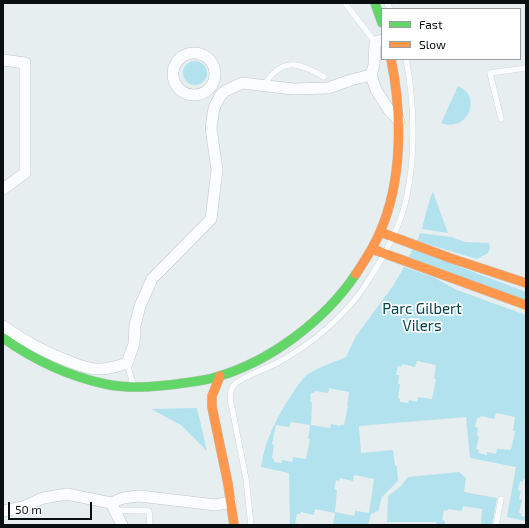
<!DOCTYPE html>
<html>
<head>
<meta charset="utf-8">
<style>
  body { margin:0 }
  #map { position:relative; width:529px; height:528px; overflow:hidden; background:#e6eef0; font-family:"Exo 2",sans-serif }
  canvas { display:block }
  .frame { position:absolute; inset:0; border:4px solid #0a0f10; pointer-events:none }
  .legend { position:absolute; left:381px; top:8px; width:140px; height:52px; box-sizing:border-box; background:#fff; border:1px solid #9d9f9f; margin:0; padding:5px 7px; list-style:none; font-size:12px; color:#0a0f10 }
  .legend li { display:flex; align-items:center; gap:8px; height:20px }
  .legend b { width:20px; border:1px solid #9d9f9f }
  .scale { position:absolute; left:8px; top:502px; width:84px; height:18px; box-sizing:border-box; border:2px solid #0a0f10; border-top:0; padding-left:5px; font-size:12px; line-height:14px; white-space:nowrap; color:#0a0f10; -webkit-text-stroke:3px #fff; paint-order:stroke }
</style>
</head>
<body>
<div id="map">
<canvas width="529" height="528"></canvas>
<div class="frame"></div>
<ul class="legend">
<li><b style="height:5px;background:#63d668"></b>Fast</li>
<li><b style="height:5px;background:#ff974d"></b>Slow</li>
</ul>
<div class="scale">50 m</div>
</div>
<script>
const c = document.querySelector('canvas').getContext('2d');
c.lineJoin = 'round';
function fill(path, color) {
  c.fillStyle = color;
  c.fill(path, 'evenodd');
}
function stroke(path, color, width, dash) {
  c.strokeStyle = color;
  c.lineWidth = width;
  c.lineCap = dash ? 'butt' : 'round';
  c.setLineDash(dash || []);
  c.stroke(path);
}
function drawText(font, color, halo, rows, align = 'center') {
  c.font = font + ' "Exo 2",sans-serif';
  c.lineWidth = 3.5;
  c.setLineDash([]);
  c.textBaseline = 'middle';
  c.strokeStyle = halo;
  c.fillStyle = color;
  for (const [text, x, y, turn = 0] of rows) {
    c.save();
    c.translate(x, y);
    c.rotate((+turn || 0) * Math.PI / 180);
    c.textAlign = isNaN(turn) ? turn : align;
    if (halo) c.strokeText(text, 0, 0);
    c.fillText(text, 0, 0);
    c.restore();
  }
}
fill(new Path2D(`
  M183 73a12 12 0 1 1 24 0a12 12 0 1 1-24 0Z
  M458,86c25,10 10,47 -17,37z
  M433,192l15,41 -26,-4c2,-7 8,-34 11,-37z
  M420,233l31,4 14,5 24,1 1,5 -2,5 -11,6 -60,-18z
  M413,249l113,43v8l-118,-42z
  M404,267l29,10 24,13 69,25v165l-3,-1v3l-3,-1 -2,9 3,1 -2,8 3,1 -3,13h2v3l5,1v4l-19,-4 9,-50 -46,-9 -4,-41 -107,9 2,27 32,-3 2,16h2l1,15 -16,16 -4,14 -7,3 -3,11h-35l2,-12 -20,-4 -1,6 -13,-3 -1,2h-3l-2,9 3,1v1h-8l-1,-52 -28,-6c4,-27 16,-51 31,-73 4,-6 9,-14 15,-19 7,-6 30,-14 39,-18l10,-21 37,-50zM417,361l19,4 -2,14h2l-4,20 -14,-2 -1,5 -8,-2 -1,3 -8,-1v-3l-2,-1 2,-14h-2l1,-9h-3l2,-9 3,1 1,-3 13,3zM329,388l20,4 -2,13 1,1 -4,19h-4v1l-9,-2 -1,4 -19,-3 1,-23h-2l1,-9h3l1,-2 13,2zM496,413l19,4 -2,14h2l-4,19 -14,-1 -1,5 -9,-2v3l-9,-2 1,-3 -3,-1 3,-12 -2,-1 1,-8 -3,-1 2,-9h3l1,-2 13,3zM291,422l19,3 -2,14h2l-4,20 -13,-2 -1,5 -10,-2v3l-8,-1v-3l-2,-1 2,-13 -2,-1 4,-19 13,2zM354,475l20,4 -5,34 -13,-2v-3l-2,8 -19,-4 2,-22 -3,-1 2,-9 3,1 1,-3 13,3z
  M197,408l10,43 -26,-26 -30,-16z
  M459,472l7,6 -2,14 33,6 -5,27h-10l-1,-2 1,-14 -19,-3 -1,5 -14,-2 -1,2 -3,-1 -2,10 3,1v4h-8l-1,-3h-49l1,-26 13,-10 7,-9z`), '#b2e2ee');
const lane = new Path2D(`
  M345,3l30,39
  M387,3l3,6
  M264,85c18,-28 34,-23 60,-8
  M501,119l-11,-46 36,-5
  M127,363l6,21
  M114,510l35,1 1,14
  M251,525l-5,-46 -15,-76c-1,-6 -1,-13 3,-18 7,-8 32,-16 43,-22 28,-15 54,-36 75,-60 9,-10 16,-22 23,-33 14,-23 27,-48 32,-75 9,-41 7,-95 -1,-136
  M496,525l5,-26`);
const street = new Path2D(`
  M382,40l-7,2 -1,23 -3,10 5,15 13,20 10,11
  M173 74a21 21 0 1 1 42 0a21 21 0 1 1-42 0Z
  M3,60l22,3v110l-22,16
  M3,326c22,16 45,28 70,37 8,3 18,7 27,6 9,0 17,-3 27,-6l7,-19 1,-19 5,-19 12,-27 59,-60 6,-49 -6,-42 3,-20 6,-12 5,-5 17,-8 51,6 35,-1 23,-8 20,-5
  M111,503l11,22
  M3,511l20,-4 20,-9 24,-4 44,9 12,-5 16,-2 77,9 15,-3`);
const fast = new Path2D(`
  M375,3l7,20
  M3,338c31,22 65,38 102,46 24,5 48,3 72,0 13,-2 27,-3 39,-7 54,-15 109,-57 140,-103`);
const slow = new Path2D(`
  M380,232l70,26 76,25
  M372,249l154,56
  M356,274c9,-14 18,-27 24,-42 23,-52 22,-119 11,-173
  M220,376l-8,20v11l16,77 6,41`);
stroke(lane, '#c0c6c8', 6);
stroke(street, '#c0c6c8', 12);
stroke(fast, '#c0c6c8', 10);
stroke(slow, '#c0c6c8', 10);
stroke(lane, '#fbfcfd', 5.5);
stroke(street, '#fbfcfd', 11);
stroke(fast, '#63d668', 9);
stroke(slow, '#ff974d', 9);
drawText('15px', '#00414d', '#fff', [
  ["Parc Gilbert",422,309],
  ["Vilers",422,326]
]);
</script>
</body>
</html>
